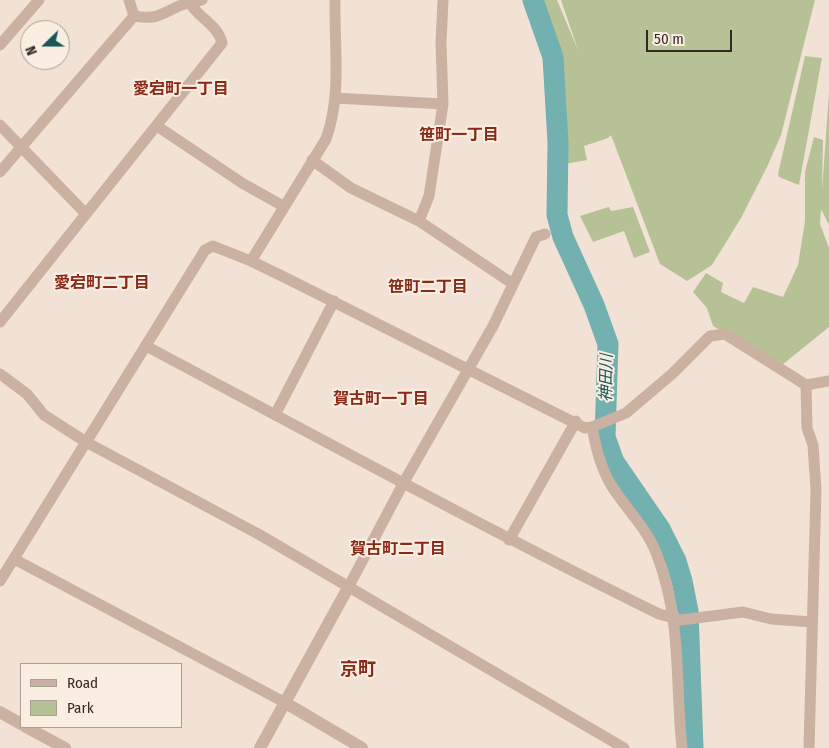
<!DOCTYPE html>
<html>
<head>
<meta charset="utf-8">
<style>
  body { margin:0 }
  #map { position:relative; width:829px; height:748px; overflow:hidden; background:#f2e2d5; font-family:"Fira Sans Condensed",sans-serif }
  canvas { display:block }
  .legend { position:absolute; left:20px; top:663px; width:162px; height:65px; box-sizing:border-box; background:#faede1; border:1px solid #ab9e95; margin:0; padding:6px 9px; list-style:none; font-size:15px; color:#342824 }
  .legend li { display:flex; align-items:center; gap:10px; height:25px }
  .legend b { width:25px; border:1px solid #ab9e95 }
  .north { position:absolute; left:20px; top:20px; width:50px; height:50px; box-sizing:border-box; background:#faede1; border:1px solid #ab9e95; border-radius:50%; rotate:248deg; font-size:14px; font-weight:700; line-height:20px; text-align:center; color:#342824 }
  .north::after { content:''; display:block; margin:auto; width:18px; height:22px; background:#175858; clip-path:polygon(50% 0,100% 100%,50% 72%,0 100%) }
  .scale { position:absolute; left:646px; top:30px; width:86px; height:22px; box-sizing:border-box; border:2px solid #342824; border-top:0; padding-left:6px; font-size:15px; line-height:18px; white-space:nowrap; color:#342824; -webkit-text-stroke:4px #faede1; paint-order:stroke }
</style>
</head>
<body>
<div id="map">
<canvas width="829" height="748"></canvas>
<ul class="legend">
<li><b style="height:6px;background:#cbb1a1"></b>Road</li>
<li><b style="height:14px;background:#b6c295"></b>Park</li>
</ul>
<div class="north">N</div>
<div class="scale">50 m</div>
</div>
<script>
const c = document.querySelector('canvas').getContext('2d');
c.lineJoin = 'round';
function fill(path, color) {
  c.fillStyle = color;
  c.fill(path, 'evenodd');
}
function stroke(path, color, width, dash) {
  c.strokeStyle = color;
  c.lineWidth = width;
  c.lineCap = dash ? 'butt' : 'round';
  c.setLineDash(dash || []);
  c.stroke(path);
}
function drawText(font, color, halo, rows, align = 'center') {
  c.font = font + ' "Fira Sans Condensed","Noto Sans JP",sans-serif';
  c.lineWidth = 4;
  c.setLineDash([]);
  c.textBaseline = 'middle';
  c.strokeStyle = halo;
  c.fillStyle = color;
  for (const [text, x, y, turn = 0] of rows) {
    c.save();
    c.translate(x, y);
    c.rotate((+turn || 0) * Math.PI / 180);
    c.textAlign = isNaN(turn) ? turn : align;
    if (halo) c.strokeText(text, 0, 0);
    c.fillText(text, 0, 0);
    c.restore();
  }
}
fill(new Path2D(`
  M541,0h16l21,50 -17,-50h254l-34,135 -14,32 -26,51 -29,47 -25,16 -27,-17 -49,-129 -3,3 -24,8 3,14 -22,4 -2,-85z
  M805,56l17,2 -23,127 -20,-8 -1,-3z
  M829,92v133l-8,-16 -1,15 9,24v79l-47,38 -69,-39 -6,-18 -14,-16 13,-19 17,10 -2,9 23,11 9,-16 30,10 15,-32 7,-44v-49l9,-35 9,3 -1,51z
  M609,207l2,4 22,-4 17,45 -16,6 -10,-27 -31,11 -13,-26z`), '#b6c295');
stroke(new Path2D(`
  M533,0l20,57 5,86 -1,72 6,22 31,68 14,39 -3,93 9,25 46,67 16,32 6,20 6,30 5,137`), '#72b1af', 21);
stroke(new Path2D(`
  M129,0l5,16
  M0,45l39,-45
  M335,98l108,6
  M0,125l86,89
  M157,126l85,57 41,23
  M312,160l39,28 68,33 94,63
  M0,172l134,-156c22,4 25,-1 45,-10 7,-3 15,-4 23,-6
  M419,221l10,-25 14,-92 -2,-61 2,-43
  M251,261l75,-122c16,-43 8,-94 9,-139
  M0,322l222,-279c-4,-19 -25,-25 -34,-43
  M146,346c171,91 340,183 513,268l22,6 62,-8 28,7 41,3
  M0,374l27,20 17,21 42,27 174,93 364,213
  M806,385l1,43 6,17 3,45 -7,258
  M275,415l59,-114
  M592,427c4,21 8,39 19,58 15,24 36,43 46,70 25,66 18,125 25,193
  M509,540l67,-119
  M14,559l270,143
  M0,581l205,-331 8,-4 38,15 37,18 297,149 7,-1 34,-14 46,-39 38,-38 15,-2 81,51 23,-4
  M349,586l55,-104 89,-156 43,-89 9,-3`), '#cbb1a1', 11);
stroke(new Path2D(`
  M284,702l78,46
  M0,712l21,12
  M26,727l39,21
  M260,748l89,-162`), '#cbb1a1', 12);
drawText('bold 16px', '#892a18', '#faede1', [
  ["愛宕町一丁目",181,90],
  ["笹町一丁目",459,136],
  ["愛宕町二丁目",102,284],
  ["笹町二丁目",428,288],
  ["賀古町一丁目",381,400],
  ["賀古町二丁目",398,550]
]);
drawText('italic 16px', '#175858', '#faede1', [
  ["神田川",607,378,-89]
]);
drawText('bold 18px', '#892a18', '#faede1', [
  ["京町",358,670]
]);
</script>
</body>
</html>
